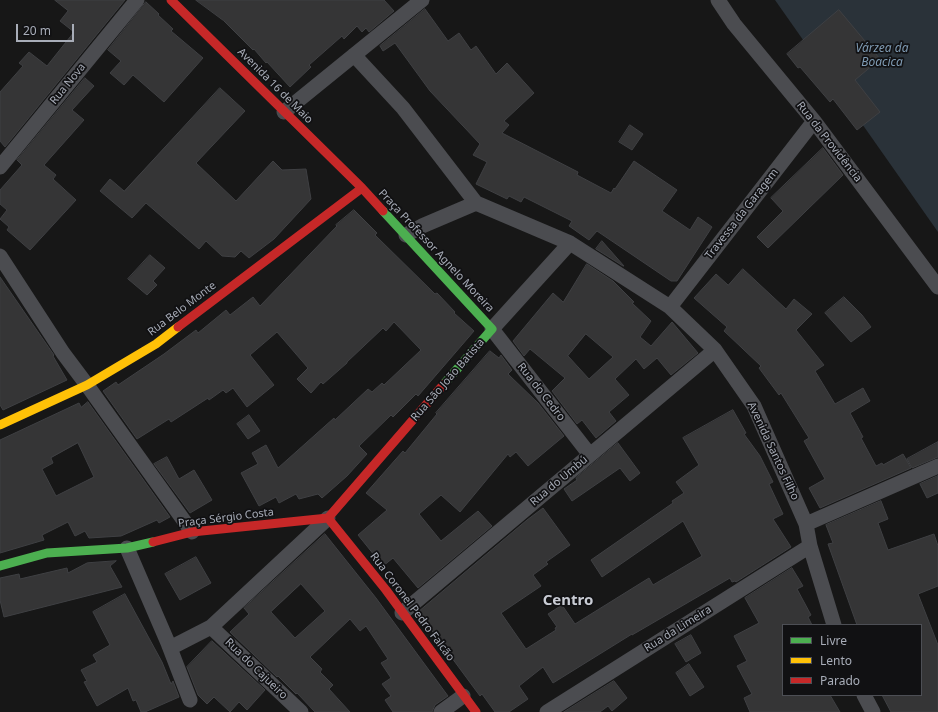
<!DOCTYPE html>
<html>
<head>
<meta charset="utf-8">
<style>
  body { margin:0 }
  #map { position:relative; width:938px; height:712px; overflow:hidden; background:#171717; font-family:"Noto Sans",sans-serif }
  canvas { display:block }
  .legend { position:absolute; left:782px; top:624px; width:140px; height:72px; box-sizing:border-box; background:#111113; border:1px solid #4d4f55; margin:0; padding:5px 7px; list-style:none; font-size:12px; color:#a8adb8 }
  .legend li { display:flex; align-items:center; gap:8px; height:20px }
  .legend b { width:20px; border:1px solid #4d4f55 }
  .scale { position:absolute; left:16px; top:24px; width:58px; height:18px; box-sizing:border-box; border:2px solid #a8adb8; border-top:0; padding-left:5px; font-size:12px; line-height:14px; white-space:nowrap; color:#a8adb8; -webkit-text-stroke:3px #111113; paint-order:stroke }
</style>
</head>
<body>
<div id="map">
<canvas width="938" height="712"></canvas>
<ul class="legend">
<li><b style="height:5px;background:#4caf50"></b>Livre</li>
<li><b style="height:5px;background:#ffc107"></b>Lento</li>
<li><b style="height:5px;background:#c62828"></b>Parado</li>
</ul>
<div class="scale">20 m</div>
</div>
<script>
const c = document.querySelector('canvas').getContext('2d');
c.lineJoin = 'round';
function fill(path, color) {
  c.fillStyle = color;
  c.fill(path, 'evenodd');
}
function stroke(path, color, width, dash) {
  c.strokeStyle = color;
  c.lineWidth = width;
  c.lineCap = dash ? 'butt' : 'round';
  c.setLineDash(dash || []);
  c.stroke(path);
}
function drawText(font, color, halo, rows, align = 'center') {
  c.font = font + ' "Noto Sans",sans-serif';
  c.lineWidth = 3.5;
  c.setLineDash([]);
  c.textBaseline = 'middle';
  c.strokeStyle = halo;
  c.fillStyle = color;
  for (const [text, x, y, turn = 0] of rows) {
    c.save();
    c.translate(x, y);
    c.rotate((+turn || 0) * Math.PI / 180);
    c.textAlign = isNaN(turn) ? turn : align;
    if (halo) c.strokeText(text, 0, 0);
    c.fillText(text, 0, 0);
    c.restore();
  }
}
fill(new Path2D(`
  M775,0h163v232z`), '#2a3239');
const building = new Path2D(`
  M55,0h70l-120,147 -5,-6v-49l23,-26 -4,-3 10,-11 18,14 27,-34 -14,-11 8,-10z
  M196,0h188l10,11 -25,21 -3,-4 -4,4 -5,-6 -13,13 -2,-3 -33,29 2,2 -21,20 -23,-25 -1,1 -12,-14 -1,1 -29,-29z
  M146,2l13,12 -1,1 15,14 -2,2 32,27 -39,44 -31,-27 -9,10 -14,-12 11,-12 -13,-11z
  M425,9l23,32 11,-8 12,17 5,-4 20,28 11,-11 27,30 -30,28 5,4 -7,8 76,39 -1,3 34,18 3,-5 1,1 19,-28 43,29 -15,21 28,19 8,-13 14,10 -35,54h-6l-74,-50 -8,9 -20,-14 3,-5 -48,-24 -3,5 -12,-6 -2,3 -31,-15 11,-22 -14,-7 7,-11 -50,-53 -35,-48 -12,8 -3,-5z
  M839,10l41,49 -25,21 25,32 -23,18 -24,-31 -3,3 -30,-35 -2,1 -11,-14z
  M85,78l9,8 -22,24 12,10 -40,45 12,10 -3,4 23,21 -46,50 -23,-20 2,-3 -9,-8 7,-9 -7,-6v-14l22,-25 -5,-5z
  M220,88l25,23 -49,52 40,38 37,-40 9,9 24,-1 5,30 -37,40 -25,19 -8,-7 -6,6 -13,-1 -16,-15 -7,8 -53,-46 -14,15 -32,-27 10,-12 14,12z
  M630,125l13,9 -11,16 -13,-8z
  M823,148l20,27 -75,73 -11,-11 26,-26 -12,-13z
  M354,210l23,23 -2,2 60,59 2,-1 18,19 -1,1 20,18 -56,65 -2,-2 -23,23 -2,-2 -32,31 8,8 -20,22 -25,22 -4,-4 -19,5 -3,-5 -17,9 -3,-6 -17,9 -18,-33 17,-9 -6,-11 14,-8 12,23 56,-50 1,2 33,-31 4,3 10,-9 2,2 37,-35 -27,-28 -8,9 -3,-3 -36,34v1l-24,21 -2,-2 -10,11 -14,-14 11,-11 -31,-36 -27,23 24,30 -27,22 -14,-19 -7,5 -3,-3 -14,10 -1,-2 -37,24 -2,-3 -32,20 -34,-48 13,-9 2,3 46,-31 32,-24 2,3 28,-23 4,5 23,-18 7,9 77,-80 -1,-1z
  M602,241l22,25h-1l-27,-17z
  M150,255l15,13 -12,13 4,4 -10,10 -19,-16z
  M587,264l26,17 21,21 -2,1 19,18 -11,16 11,9 21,-24 26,31 -27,22 -14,-17 -13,11 -8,-10 -21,20 14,16 -20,17 7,9 -20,17 -14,-18 -5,4 -25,-33 13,-13 -35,-29 -6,7 -11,-15 40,-48 10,9zM586,334l27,23 -24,22 -21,-23z
  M743,269l43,40 8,-10 18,15 -16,16 28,35 -9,6 20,33 28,-16 7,13 -20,12 13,24 -2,1 15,28 6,-3 1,2 20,-11 8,14 -91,40 -11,-20 16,-9 -21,-38 5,-3 -28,-45 -2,2 -20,-27 2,-2 -37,-35 3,-4 -33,-29 22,-24 12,11z
  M0,277l54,78 -1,1 14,24 -64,30 -3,-5z
  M844,297l18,18 9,12 -20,15 -26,-29z
  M490,351l9,7 2,-3 11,15 -4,4 30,29 26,33 -36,30 -12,-14 -6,5 -2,-3 -48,58 -19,-17 -22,19 22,27 37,-30 14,15 -74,62 -25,-30 -10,8 -25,-31 29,-25 -21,-17 37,-42 2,2 32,-39 -1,-1z
  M88,402l82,115 -11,6 -2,-3 -36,16 -32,2 -4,-7 -10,5 -7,-14 -26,13 2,5 -44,13v-113l79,-37 2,4zM78,443l16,34 -38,19 -14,-27 11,-6 -2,-5z
  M733,410l13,23 -2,1 16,22 13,26 -4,2 14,30 -10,5 18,28 -55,35 -1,-1 -3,1 -2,-4 -98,57v-1l-79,49 -10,-16 -24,19 9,13 -19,13h-14l-13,-18 -2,2 -62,-84 109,-92 16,-12 27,37 -24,17 2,2 -15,11 8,11 -40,27 25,36 30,-19 -1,-2 2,-1 -9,-13 14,-9 13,19 74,-46 4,7 49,-29 -19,-35 -81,56 -11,-17 82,-57 -1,-2 12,-8 -8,-11 23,-17 -16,-27z
  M249,415l11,16 -12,8 -11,-15z
  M938,442v15l-26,11 -5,-9z
  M618,443l22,30 -10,8 -10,-13 -48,33 -8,-12 13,-9 -1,-2z
  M167,457l12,22 15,-9 18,30 -22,13 -36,-49z
  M938,476v17l-11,5 -7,-14z
  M881,501l7,18 -10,4 10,27 46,-16 4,12v40l-20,8 20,51v67h-47l-9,-17h39v-70h-64l-29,-81 5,-1 -7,-18z
  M325,534l51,64 72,98 -13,9 -3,7h-39l-8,-12 6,-4 -9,-12 9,-6 -10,-15 7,-4 -22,-33 -6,5 -10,-12 -40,38 12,12 -2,3 13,13 -4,4 21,23h-35l-18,-19 -1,1 -18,-18 -1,1 -47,-45 19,-18 -5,-6zM301,584l24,27 -30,27 -24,-26z
  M196,557l15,26 -31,17 -15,-26z
  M116,561l-6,5 12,21 -118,30 -4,-17v-22l19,-4 1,5 47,-11 1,5 19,-10z
  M792,568l11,18 -6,3 14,26 -3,2 4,8h-29v70h47l10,17h-90l-6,-14 8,-4 -15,-28 10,-5 -13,-25 25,-13 -14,-25z
  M125,594l37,68 9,22 2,-3 6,16 -34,15h-4l-5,-12 -3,1 -5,-13 -31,18 -13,-24 3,-1 -6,-11 16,-8 -4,-7 17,-10 -17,-33z
  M691,635l10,18 -15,9 -11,-18z
  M212,641l53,49 -18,20 -8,-8 -9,10 -16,-15 -7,7 -9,-9 -11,-28z
  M689,664l15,23 -14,9 -14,-23z
  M614,681l13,17 -15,13 -4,-5 -8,6h-36z`);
fill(building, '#353536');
stroke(building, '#3f4043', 1);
stroke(new Path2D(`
  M718,0l16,24 80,97 124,166
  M354,55l49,53 73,95 94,40 100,64 45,43 39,56 52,118 4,22 24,79
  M284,112l138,-112
  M0,167l137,-167
  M406,235l16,-9 54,-23
  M570,243l-78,86 98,126
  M0,256l63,97 24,32 105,147
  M670,307l144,-186
  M806,524l132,-58
  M127,548l41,95 22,57
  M402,613l313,-263
  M211,627l90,85
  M169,646l3,1 39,-20 117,-109
  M864,695l9,17
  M441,712l22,-16
  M547,712l263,-166`), '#4b4c50', 15);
stroke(new Path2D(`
  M383,211l109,118 -48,55
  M0,566l47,-13 80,-5 26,-6`), '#4caf50', 9);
stroke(new Path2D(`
  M0,425l87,-40 69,-41 22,-17`), '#ffc107', 9);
stroke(new Path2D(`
  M171,0l191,188 21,23
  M178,327l184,-139
  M328,518l116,-134
  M328,518l58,72 90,122
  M153,542l39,-10 136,-14`), '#c62828', 9);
drawText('11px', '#a8adb8', '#111113', [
  ["Rua Nova",68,84,-51],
  ["Avenida 16 de Maio",275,86,45],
  ["Rua da Providência",829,142,52],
  ["Travessa da Garagem",742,214,-52],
  ["Praça Professor Agnelo Moreira",436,251,47],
  ["Rua Belo Monte",182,309,-37],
  ["Rua São João Batista",448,380,-49],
  ["Rua do Cedro",541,392,52],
  ["Avenida Santos Filho",773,451,65],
  ["Rua do Umbú",559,481,-40],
  ["Praça Sérgio Costa",226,518,-7],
  ["Rua Coronel Pedro Falcão",412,607,53],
  ["Rua da Limeira",678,629,-32],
  ["Rua do Cajueiro",256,669,44]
]);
drawText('italic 12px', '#7f9bb3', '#111113', [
  ["Várzea da",882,49],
  ["Boacica",882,63]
]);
drawText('bold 15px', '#c9ccd4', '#111113', [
  ["Centro",568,601]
]);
</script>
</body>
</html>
